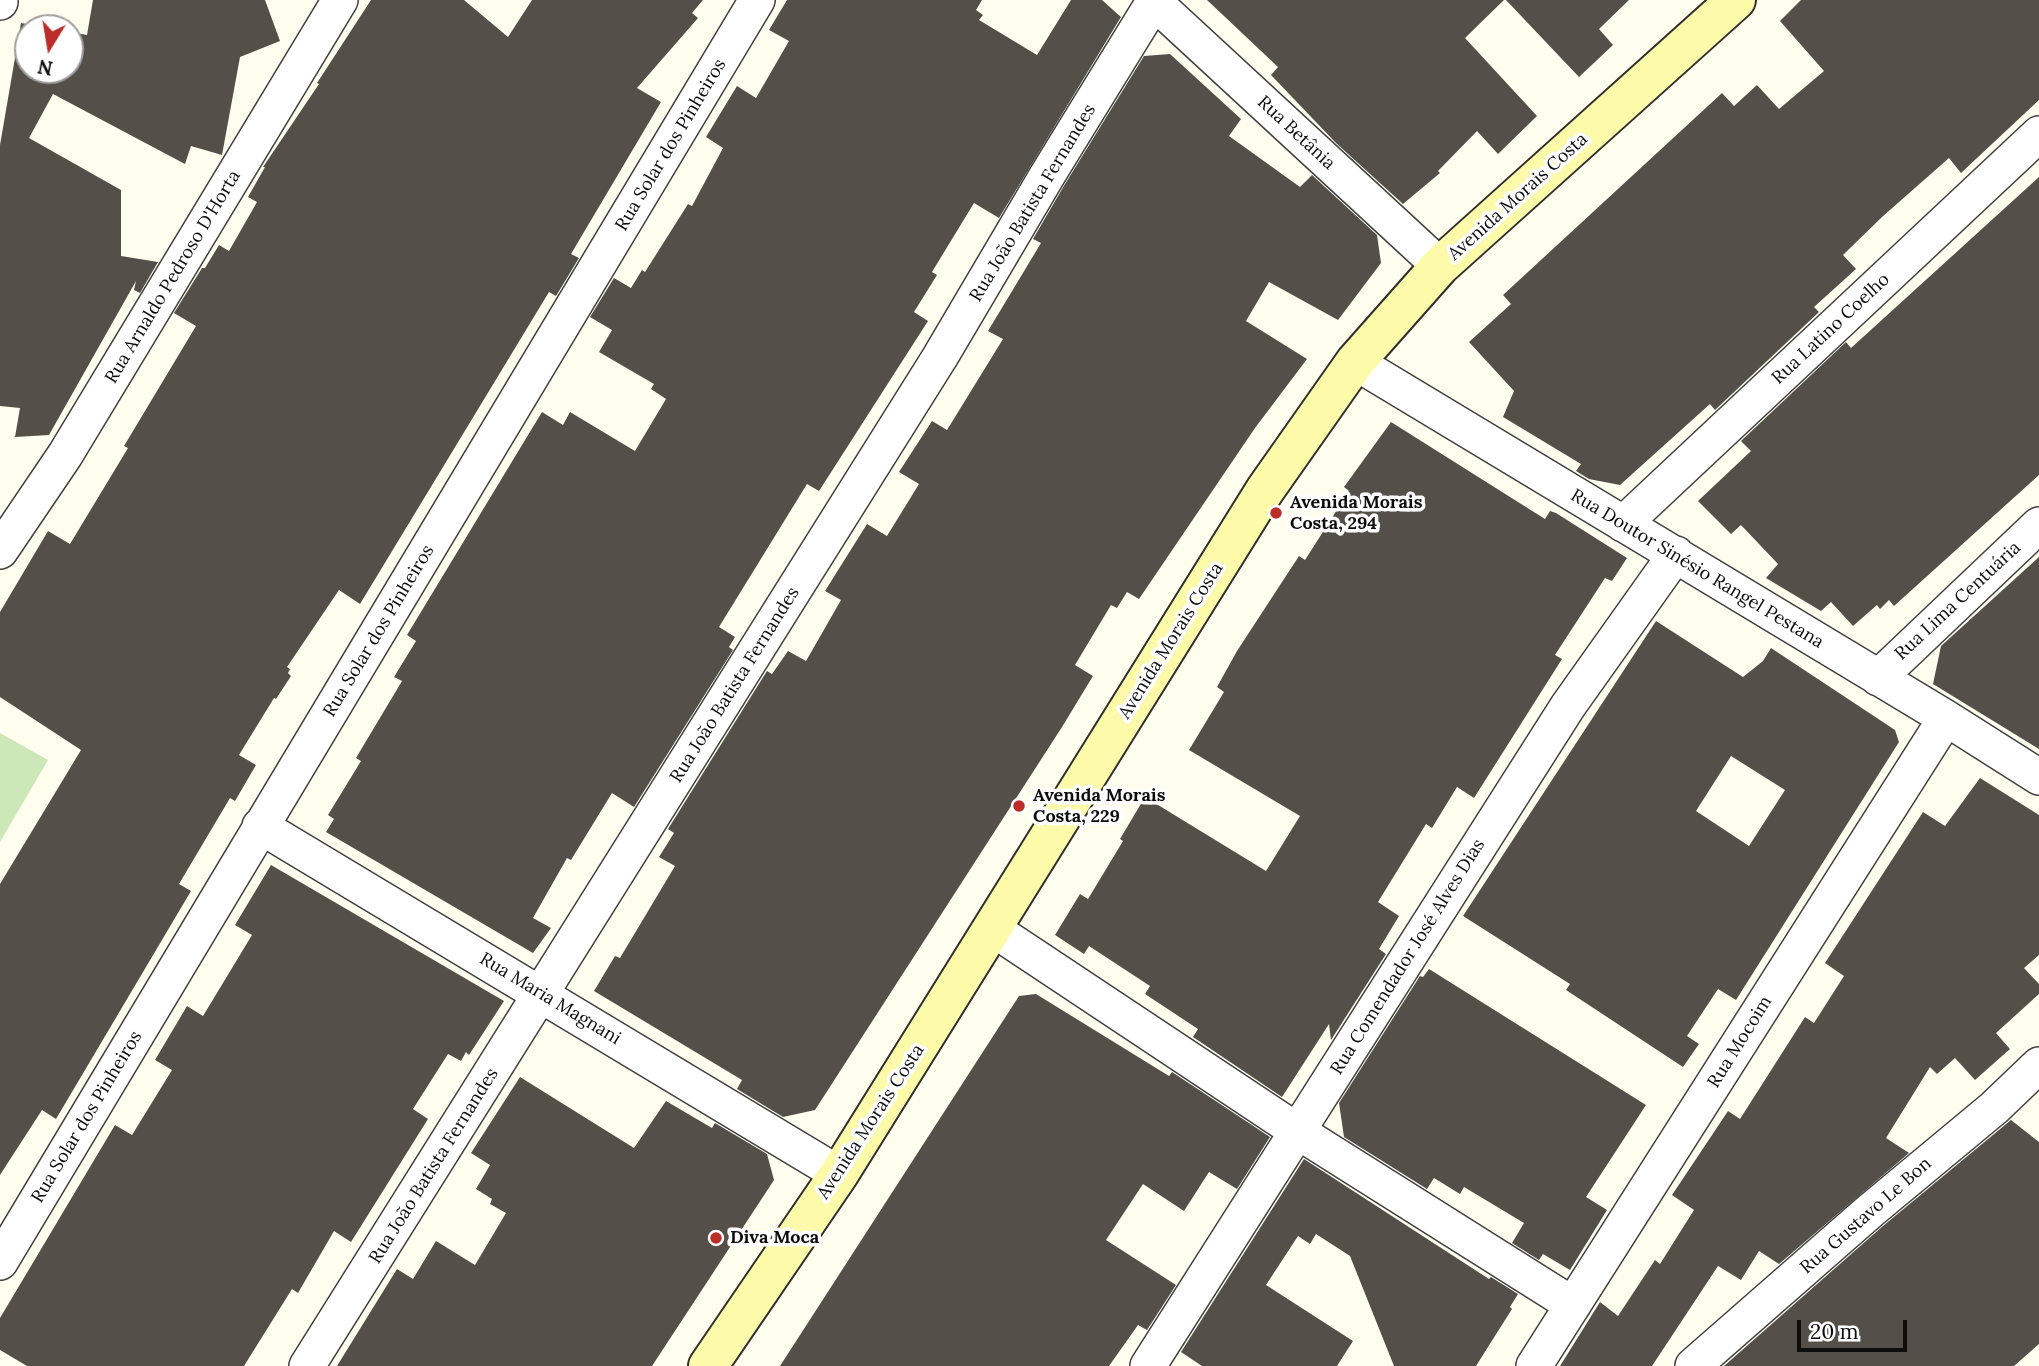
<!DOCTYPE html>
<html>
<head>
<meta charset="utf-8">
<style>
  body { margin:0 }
  #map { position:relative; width:2039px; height:1366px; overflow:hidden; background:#fffded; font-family:Lora,serif }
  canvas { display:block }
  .north { position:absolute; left:14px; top:14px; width:70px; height:70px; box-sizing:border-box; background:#fff; border:2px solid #9e9e9e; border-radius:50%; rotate:191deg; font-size:19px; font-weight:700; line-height:28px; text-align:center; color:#0d0d0d }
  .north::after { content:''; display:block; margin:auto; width:24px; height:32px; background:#ba2d28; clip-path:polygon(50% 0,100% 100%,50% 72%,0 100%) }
  .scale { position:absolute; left:1797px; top:1320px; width:110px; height:32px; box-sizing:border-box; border:4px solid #0d0d0d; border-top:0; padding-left:9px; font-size:21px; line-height:24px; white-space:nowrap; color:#0d0d0d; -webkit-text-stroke:5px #fff; paint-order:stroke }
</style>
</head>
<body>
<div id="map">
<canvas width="2039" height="1366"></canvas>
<div class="north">N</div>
<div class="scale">20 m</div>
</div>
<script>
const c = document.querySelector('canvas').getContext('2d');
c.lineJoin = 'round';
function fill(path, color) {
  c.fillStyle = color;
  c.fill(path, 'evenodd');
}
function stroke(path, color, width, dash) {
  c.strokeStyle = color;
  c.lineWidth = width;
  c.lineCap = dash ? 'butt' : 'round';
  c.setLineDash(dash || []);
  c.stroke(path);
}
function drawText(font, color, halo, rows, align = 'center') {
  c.font = font + ' Lora,serif';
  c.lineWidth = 7;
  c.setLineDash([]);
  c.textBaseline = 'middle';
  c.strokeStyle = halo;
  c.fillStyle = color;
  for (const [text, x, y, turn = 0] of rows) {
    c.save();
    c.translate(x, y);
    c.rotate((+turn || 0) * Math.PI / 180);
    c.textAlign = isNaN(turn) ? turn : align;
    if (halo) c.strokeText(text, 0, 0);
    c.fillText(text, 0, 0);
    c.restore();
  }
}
fill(new Path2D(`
  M0,733l48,27 -48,82z`), '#cde8b8');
fill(new Path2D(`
  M93,0h172l15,41 -40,16 -18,98 -31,-9 -6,18 -132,-70 -24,44 92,52v66l37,6 -18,31 -6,-3 2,-9 -87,154 -34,2 5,-29 -20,-2v-261l21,-122 28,5h-21v42h42v-38l17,3z
  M371,0h93l44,37 24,-37h171l-11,13 6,5 -61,70 24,14 -90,152 8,4 -23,38 -7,-4 -189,312 -21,-14 -52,77 3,2 -2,4 3,3 -15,23 -2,-1 -35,57 17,10 -21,36 -5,-3 -51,86 12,7 -135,228 -14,-9 -42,65v-291l81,-134 -81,-53v-85l48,-81 22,13 58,-96 -4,-2 72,-120 -22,-13 28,-45h3l14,-23 10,6 28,-49 -9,-5 17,-30h-2l56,-83 -2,-1z
  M787,0h195l-6,10 7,5 -4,5 58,35 34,-55h31l19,17 -122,201 -25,-15 -42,69 5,3 -23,37 14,9 -109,170 -12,-7 -88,143 16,10 -6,10 4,3 -99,157 -22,-14 -41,67 -4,-2 -34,60 18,10 -18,25 -207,-121 8,-13 -6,-4 33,-54 -5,-3 46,-77 -8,-4 22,-36 -9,-6 135,-223 21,13 7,-13 65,39 31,-52 -15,-10 3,-5 -55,-32 13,-22 -22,-13 24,-39 17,10 11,-18 3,2 43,-68 4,2 31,-58 -17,-11 31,-51 19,12 33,-57 -20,-11z
  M1207,0h297l-39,38 72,78 -39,38 -21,-23 -39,40 2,2 -37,31 -67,-61 -65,-68 7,-8z
  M1506,0h123l-30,29 14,16 -34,32z
  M1801,0h238v100l-78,73 -12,-15 -67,59 -39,38 13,14 -42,38 5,5 -104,98 -5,-6 -90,81 -31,-6 -13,-8 5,-7 -78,-47 11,-26 -45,-49 42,-38 -8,-9 219,-202 12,13 23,-21 22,24 45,-38 -44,-50z
  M1170,54l71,65 -12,17 71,51 12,-12 65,60 4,28 -43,57 -69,-38 -23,39 61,38 -52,69 -116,171 -12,-7 -10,16 -6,-3 -36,60 18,11 -31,51 -247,383 -32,7 -46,-28 5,-9 -148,-89 21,-35 5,2 55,-92 -16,-9 15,-24 -6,-4 99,-158 5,3 16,-23 18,10 35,-61 -16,-9 42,-67 20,12 32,-52 -20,-12 33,-51 15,9 56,-91 -15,-8 53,-88 -8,-4 32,-55 79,-128z
  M2039,177v298l-145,131 -5,-6 -9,9 -3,-4 -24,21 -22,-24 -10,9 -55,-33 12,-14 -37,-39 -10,9 -33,-33 53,-50 -10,-10 105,-99 5,6z
  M1391,422l154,97 5,-8 6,2 71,45 -15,23 -7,-3 -50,77 7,4 -88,139 -17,-11 -25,41 -6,-4 -48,78 21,14 -20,33 7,5 -55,86 -2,-16 -47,73 -89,-60 5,-8 -53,-35 5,-8 -61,-40 -5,8 -29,-19 25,-41 8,5 35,-58 -3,-2 25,-42 121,74 34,-55 -111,-66 35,-58 -7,-5 20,-36 62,-95 6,4 44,-69 -5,-4z
  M2039,557v192l-106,-65 8,-38z
  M1656,621l87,56 20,-16 8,-13 124,82 4,12 -163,258 -18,-11 -31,47 12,8 -16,23 -117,-77 4,-6 -107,-68zM1731,756l54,34 -36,56 -53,-35z
  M1980,778l59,37v140l-15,13 15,16v10l-43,39 14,16 -35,31 -20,-22 -18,16 -7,-7 -44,71 23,15 -130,111 -20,-13 -18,29 -23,-14 -66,100h-92l40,-64 18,14 37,-56 5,4 34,-54 -22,-15 56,-84 12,8 65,-102 9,6 30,-47 -19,-13 98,-151 22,14z
  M271,865l233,136 -35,54 -3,-3 -5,9 -13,-7 -35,55 15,10 -77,123 -17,-11 -36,62 -6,-4 -48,77h-217l-27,-16v-32l115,-193 17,10 40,-65 -17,-10 32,-54 16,10 49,-81 -17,-10z
  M1429,969l217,136 -60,92 21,13 -37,60 -27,-16 -4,6 -27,-17 12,-20 -60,-36 -4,7 -26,-16 -7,11 -83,-52 -5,-34 81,-127 3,1z
  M1036,994l133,82 3,-4 98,65 -33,52 -28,-17 -25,39 -41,-27 -37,56 70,45 -29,45 -9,-5 -29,41h-329l239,-370z
  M520,1077l114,71 32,-47 46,27 3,-5 52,31 7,26 -122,186h-315l60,-97 16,10 23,-38 39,24 31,-52 -16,-9 2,-5 -16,-10 14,-24 -19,-12z
  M2011,1120l28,22v202l-25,22h-290l159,-140z
  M1304,1159l185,120 2,-2 27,17 -8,13 2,2 -36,57h-82l-44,-110 -34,-22 -6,10 -12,-8 -32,49 87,56 -16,25h-135l-21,-14z`), '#554f4a');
const street = new Path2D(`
  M1152,0l288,266
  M0,2v-2
  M1355,362l591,356 93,59
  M1623,524l416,-390
  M0,551l65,-96 275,-455
  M1878,678l161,-153
  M260,826l579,348
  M993,929l304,202 276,174
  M0,1262l757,-1262
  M307,1366l633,-1009 108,-183 107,-174
  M1148,1366l420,-660 108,-152
  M1534,1366l412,-648
  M1693,1366l177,-155 124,-103 45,-43`);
const secondary = new Path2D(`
  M708,1366l131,-192 426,-684 90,-128 85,-96 296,-266`);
stroke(street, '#404040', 38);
stroke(secondary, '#2f2f2f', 42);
stroke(street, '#fff', 35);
stroke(secondary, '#fdfaaa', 38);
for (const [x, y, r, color] of [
  [1276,513,7,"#ba2d28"],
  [1019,806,7,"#ba2d28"],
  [716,1238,7,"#ba2d28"]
]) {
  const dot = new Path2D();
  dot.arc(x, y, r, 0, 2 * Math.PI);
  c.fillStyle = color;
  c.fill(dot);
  stroke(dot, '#fff', 2.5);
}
drawText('18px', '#0d0d0d', '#fff', [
  ["Rua Betânia",1296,133,43],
  ["Rua Solar dos Pinheiros",671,145,-59],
  ["Avenida Morais Costa",1518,197,-42],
  ["Rua João Batista Fernandes",1033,203,-59],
  ["Rua Arnaldo Pedroso D'Horta",173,277,-59],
  ["Rua Latino Coelho",1831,329,-43],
  ["Rua Doutor Sinésio Rangel Pestana",1697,569,31],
  ["Rua Lima Centuária",1958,601,-43],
  ["Rua Solar dos Pinheiros",379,631,-59],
  ["Avenida Morais Costa",1171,641,-58],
  ["Rua João Batista Fernandes",735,685,-58],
  ["Rua Comendador José Alves Dias",1408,957,-58],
  ["Rua Maria Magnani",550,999,31],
  ["Rua Mocoim",1740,1042,-58],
  ["Rua Solar dos Pinheiros",87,1117,-59],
  ["Avenida Morais Costa",871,1122,-57],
  ["Rua João Batista Fernandes",434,1166,-58],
  ["Rua Gustavo Le Bon",1866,1216,-41]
]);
drawText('bold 18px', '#0d0d0d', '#fff', [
  ["Avenida Morais",1290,503],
  ["Costa, 294",1290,524],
  ["Avenida Morais",1033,796],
  ["Costa, 229",1033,817],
  ["Diva Moca",730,1238]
], 'left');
</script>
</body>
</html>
